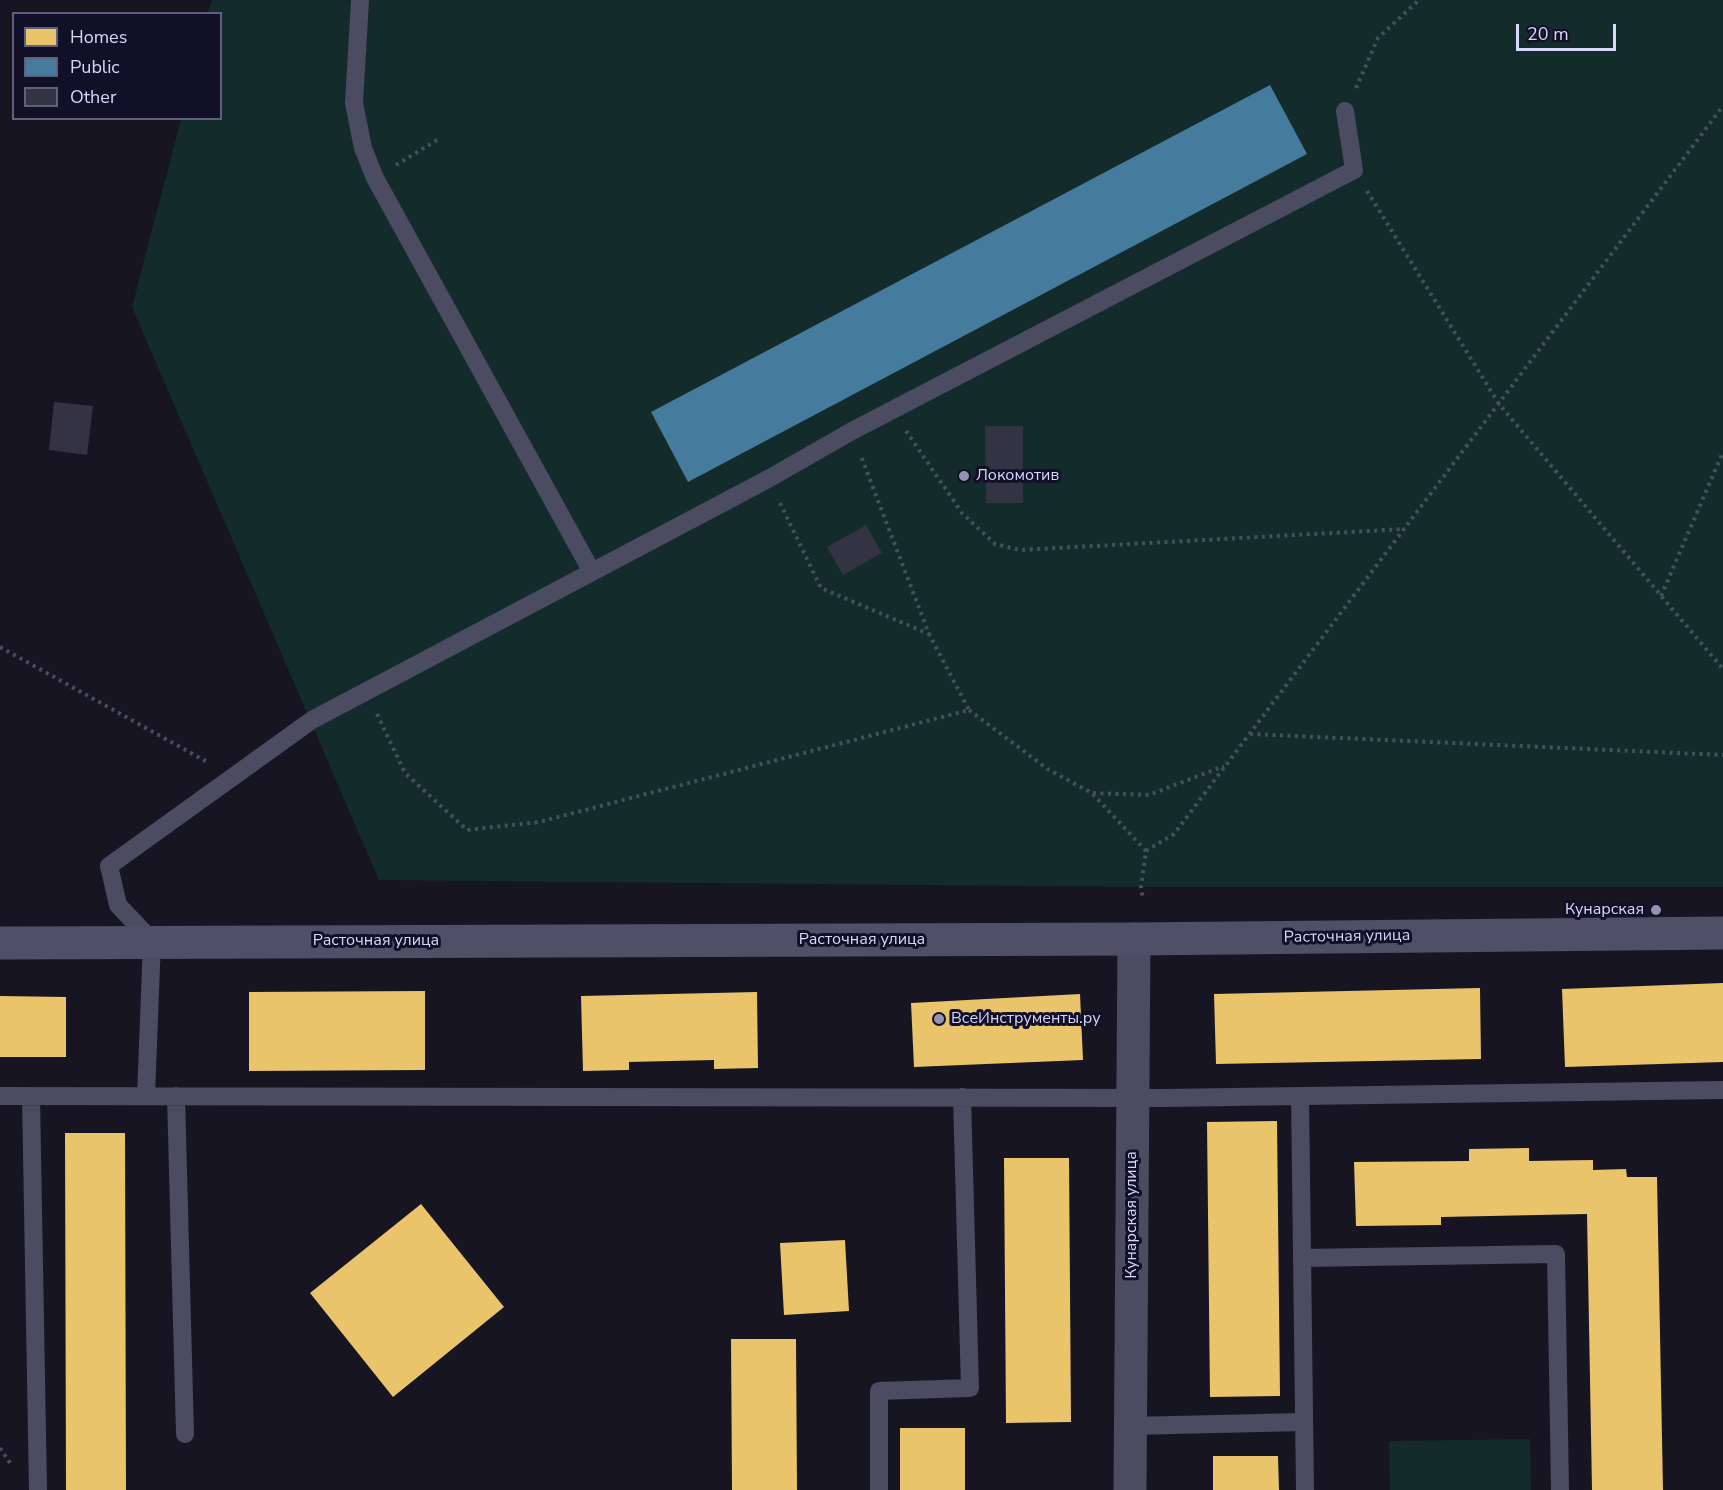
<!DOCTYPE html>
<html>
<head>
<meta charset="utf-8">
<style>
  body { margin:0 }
  #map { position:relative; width:1723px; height:1490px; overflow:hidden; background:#161521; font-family:"Nunito Sans",sans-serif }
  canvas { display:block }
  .legend { position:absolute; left:12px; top:12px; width:210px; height:108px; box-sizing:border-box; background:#121026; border:2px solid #615f7c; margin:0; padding:8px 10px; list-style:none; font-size:18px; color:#d7d6fd }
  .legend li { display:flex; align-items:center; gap:12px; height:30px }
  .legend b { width:30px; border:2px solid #615f7c }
  .scale { position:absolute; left:1516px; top:24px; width:100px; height:27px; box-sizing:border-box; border:3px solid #d7d6fd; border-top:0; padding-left:8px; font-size:18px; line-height:21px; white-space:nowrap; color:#d7d6fd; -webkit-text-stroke:4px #121026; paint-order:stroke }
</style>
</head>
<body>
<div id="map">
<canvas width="1723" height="1490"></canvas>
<ul class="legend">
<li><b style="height:16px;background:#e9c46a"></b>Homes</li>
<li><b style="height:16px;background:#457b9d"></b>Public</li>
<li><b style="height:16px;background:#343343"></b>Other</li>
</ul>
<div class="scale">20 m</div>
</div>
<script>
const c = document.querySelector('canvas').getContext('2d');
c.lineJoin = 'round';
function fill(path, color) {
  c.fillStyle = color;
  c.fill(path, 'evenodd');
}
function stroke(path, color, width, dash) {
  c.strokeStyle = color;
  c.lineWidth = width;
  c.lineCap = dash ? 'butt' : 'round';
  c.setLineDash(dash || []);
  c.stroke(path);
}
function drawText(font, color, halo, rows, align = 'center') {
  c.font = font + ' "Nunito Sans",sans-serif';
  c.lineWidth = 6;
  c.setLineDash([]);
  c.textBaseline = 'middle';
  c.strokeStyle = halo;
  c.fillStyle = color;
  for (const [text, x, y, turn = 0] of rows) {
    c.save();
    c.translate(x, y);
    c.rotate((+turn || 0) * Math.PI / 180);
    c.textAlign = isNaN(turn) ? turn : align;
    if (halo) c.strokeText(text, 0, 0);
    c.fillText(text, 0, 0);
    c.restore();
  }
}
fill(new Path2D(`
  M212,0h1511v887h-582l-762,-7 -247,-573 49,-188 39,-1v-104l-12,-1z
  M1530,1439l1,51h-141l-1,-49z`), '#132b2b');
fill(new Path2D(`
  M1723,983v79l-158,5 -3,-78z
  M1480,988l1,71 -265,5 -2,-70z
  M425,991v79l-176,1v-79z
  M757,992l1,76 -44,1v-9l-85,2v8l-46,1 -2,-75z
  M1080,994l3,66 -169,7 -3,-64z
  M0,996l66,1v60h-66z
  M1277,1121l3,275 -70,1 -3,-275z
  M65,1133h60l1,357h-60z
  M1529,1148v13l64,-1v10l33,-1 1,8h30l6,313h-71l-5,-276 -146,3v8l-85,1 -2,-64 115,-1v-12z
  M1004,1158h65l2,264 -65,1z
  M421,1204l83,103 -111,90 -83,-104z
  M845,1240l4,71 -65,4 -4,-72z
  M731,1339h65l1,151h-65z
  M900,1428h65v62h-65z
  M1213,1456h65l1,34h-66z`), '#e9c46a');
fill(new Path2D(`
  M1270,85l37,69 -619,328 -37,-70z`), '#457b9d');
fill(new Path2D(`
  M54,402l39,4 -6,49 -38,-5z
  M985,426h38v77h-37z
  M866,525l16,28 -39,22 -16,-28z`), '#343343');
stroke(new Path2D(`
  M1356,88l22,-50 41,-38
  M396,165l41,-25
  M1367,191l132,213 224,265
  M906,431l56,82 33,31 25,6 385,-21
  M780,503l41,85 108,46
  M1661,596l62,-144
  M0,647l209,116
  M969,710l80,60 43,23 54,58 -5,36 2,12
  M377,714l28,59 62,57 72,-8 430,-112 -40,-76 -68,-178
  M1250,734l473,21
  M1093,793l56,2 75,-29
  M1146,851l28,-17 549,-728
  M0,1448l10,15`), '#44515c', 4, [3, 4.5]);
stroke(new Path2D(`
  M360,0l-6,103 9,45 12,30 217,394
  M0,1096l1163,2 560,-8
  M31,1096l7,394
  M146,1096l6,-155 -34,-36 -9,-39 203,-146 456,-241 84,-48 502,-261 -9,-59
  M176,1096l9,338
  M1300,1096l5,394
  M1302,1258l254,-4 4,236
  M1130,1426l174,-4
  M879,1490v-99l91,-3 -8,-291`), '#4b4b61', 18);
stroke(new Path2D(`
  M1130,1490l4,-551`), '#4b4b61', 33);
stroke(new Path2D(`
  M0,943l1134,-4 589,-6`), '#4e5067', 33);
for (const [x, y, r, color] of [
  [964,476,6,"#9392b0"],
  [1656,910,6,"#9392b0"],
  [939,1019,6,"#9392b0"]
]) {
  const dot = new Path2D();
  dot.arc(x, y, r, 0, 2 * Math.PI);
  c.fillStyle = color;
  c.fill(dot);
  stroke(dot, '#121026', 2);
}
drawText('16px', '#d7d6fd', '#121026', [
  ["Локомотив",976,476],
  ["Кунарская",1644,910,"right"],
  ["ВсеИнструменты.ру",951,1019]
], 'left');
drawText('16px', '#d7d6fd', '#121026', [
  ["Расточная улица",1347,937,-1],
  ["Расточная улица",862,940],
  ["Расточная улица",376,941],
  ["Кунарская улица",1132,1215,-90]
]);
</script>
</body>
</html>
